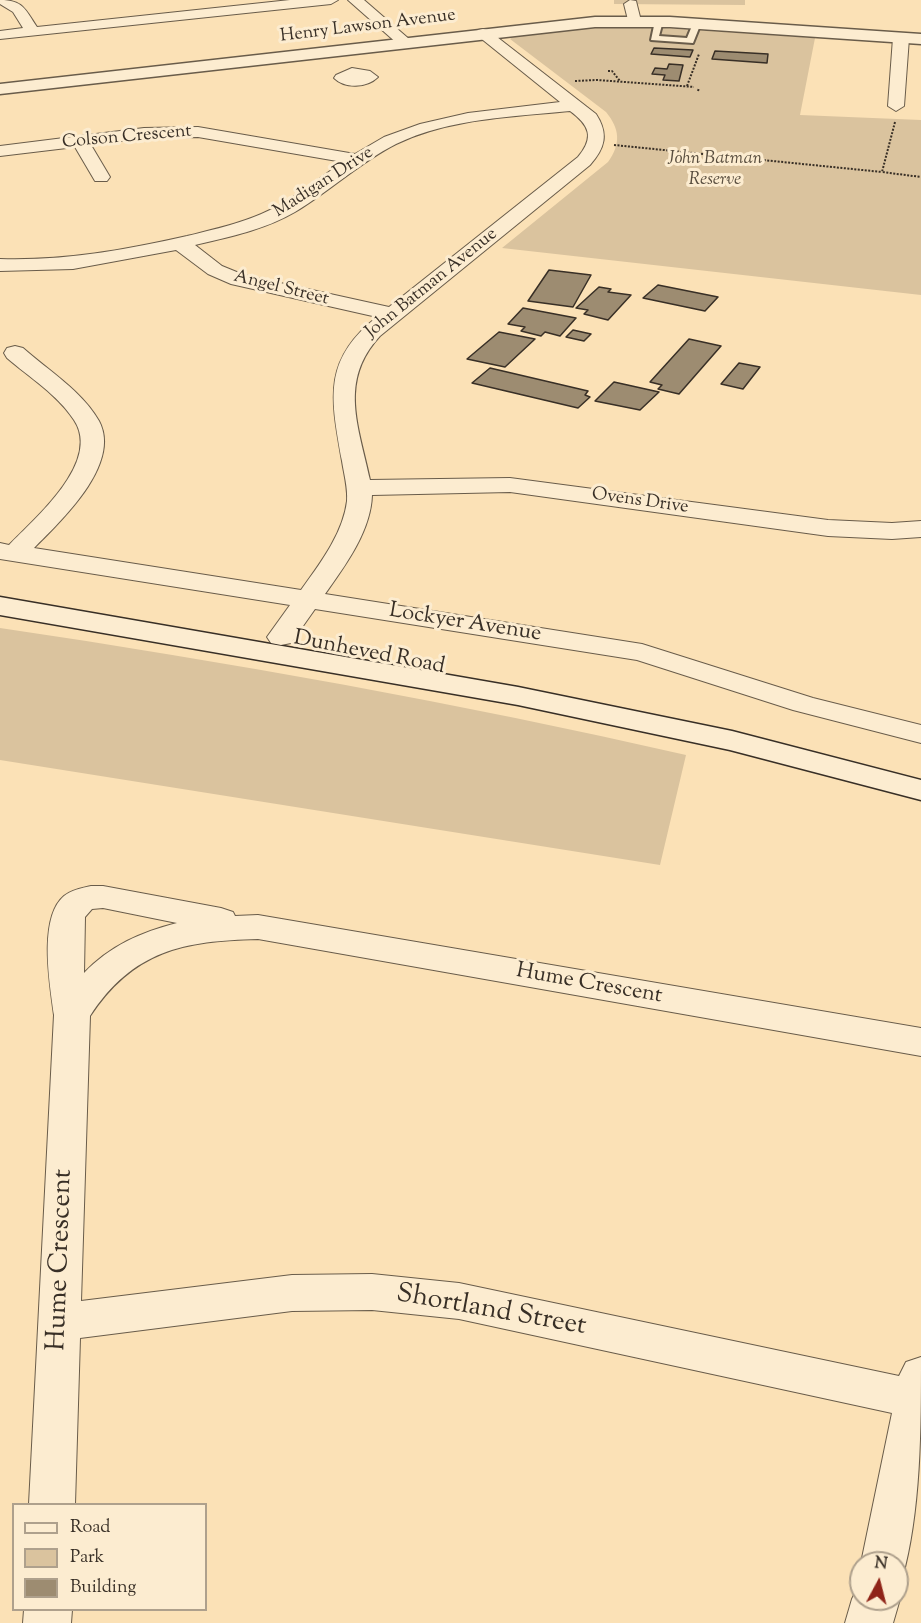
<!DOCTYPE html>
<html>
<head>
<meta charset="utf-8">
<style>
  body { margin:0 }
  #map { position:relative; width:921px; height:1623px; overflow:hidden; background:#fbe1b6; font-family:"Sorts Mill Goudy",serif }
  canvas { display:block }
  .legend { position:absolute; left:12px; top:1503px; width:195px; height:108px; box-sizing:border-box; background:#fcecd0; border:2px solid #aea08c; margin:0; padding:8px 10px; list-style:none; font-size:18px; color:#382f26 }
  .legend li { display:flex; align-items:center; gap:12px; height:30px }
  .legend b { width:30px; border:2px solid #aea08c }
  .north { position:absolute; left:849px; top:1551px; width:60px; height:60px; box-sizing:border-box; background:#fcecd0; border:2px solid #aea08c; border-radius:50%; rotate:7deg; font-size:16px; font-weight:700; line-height:24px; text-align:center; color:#382f26 }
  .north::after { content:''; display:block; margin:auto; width:21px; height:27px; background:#8f2418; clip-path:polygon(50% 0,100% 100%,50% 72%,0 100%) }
</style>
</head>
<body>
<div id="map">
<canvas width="921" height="1623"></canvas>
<ul class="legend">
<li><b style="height:8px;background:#fcecd0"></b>Road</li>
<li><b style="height:16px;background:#dac39e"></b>Park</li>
<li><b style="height:16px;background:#9d8c71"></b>Building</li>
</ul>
<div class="north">N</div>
</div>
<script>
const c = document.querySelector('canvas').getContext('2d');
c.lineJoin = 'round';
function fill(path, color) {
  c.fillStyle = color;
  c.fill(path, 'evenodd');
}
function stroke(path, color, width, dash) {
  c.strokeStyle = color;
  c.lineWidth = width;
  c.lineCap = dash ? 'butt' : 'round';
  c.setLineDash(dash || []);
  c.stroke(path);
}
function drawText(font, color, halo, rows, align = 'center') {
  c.font = font + ' "Sorts Mill Goudy",serif';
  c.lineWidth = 6;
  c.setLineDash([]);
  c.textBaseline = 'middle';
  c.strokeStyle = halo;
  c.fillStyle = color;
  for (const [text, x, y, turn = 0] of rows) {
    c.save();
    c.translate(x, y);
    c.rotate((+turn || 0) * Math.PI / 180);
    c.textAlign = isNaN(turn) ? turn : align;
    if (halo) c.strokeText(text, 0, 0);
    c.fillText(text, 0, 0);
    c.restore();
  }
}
fill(new Path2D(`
  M614,0h131v5l-131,-1z
  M631,26l184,12 -15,77 121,5v175l-419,-47 106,-86c13,-18 12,-33 -2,-50l-96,-73 4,-3 64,-7z
  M0,628c230,34 459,75 686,127l-26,110 -660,-105z`), '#dac39e');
const building = new Path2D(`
  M654,48l39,2 -3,7 -39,-3z
  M715,51l53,3 -1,9 -55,-4z
  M669,64l14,1 -4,16 -16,-1 2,-5 -13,-1 3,-6 12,1z
  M549,270l42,5 -18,32 -45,-6z
  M658,285l60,12 -13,14 -62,-13z
  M599,287l12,2 -3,3 23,3 -23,25 -24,-6 4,-4 -12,-2z
  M523,308l53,10 -16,18 -15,-4 -4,4 -20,-5 4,-4 -17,-3z
  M573,330l18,4 -7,7 -18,-4z
  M499,332l36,7 -30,28 -38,-8z
  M689,339l32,7 -42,48 -21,-5 4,-4 -12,-3z
  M739,363l21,4 -17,22 -22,-5z
  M490,368l98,23 -3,4 5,2 -12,11 -106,-25z
  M614,382l45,10 -19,18 -45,-9z`);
fill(building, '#9d8c71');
stroke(building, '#382f26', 1.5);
const service = new Path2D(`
  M659,19l4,2 -4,15 28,2 7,-17 7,2 -8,20 -42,-3 4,-19z`);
const minor = new Path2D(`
  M0,0c23,0 25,9 37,27l253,-27h48l-7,4 -331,35v-8l23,-3 -10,-16 -13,-8z
  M348,0h16l45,39 3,3 -3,3h-10z
  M630,0l6,1 5,20 -2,3h-10l-5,-20z
  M483,29l5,1 108,84c13,20 9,34 -6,51l-210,171c-42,45 -21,91 -10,144l140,-2 318,42 64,3 29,-2v16l-29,2 -64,-3 -318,-44 -138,3c-1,36 -27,71 -47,99l317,50 171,54 108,27v18l-128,-33 -156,-50 -322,-51 -24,34 -10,2 -10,-2 -4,-6 23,-32 -290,-46v-16l9,2c26,-27 93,-83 65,-125 -16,-25 -45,-43 -67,-62l-3,-5 3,-5 8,-2 8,2c26,23 59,43 76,73 23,43 -38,100 -65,127l267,42c18,-25 42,-56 46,-89 1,-13 -3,-27 -5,-40 -11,-62 -20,-101 35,-144l-146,-33 -23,-10 -32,-24 -103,19 -73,2v-12c64,2 125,-9 187,-23 28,-7 57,-13 83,-26 26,-12 49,-32 73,-48l-145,-25 -54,1 -53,7 19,32 -3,4h-12l-20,-34 -75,9v-10l144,-18 54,-1 157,27 29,-17 36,-13 48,-11 92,-11 -82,-66 -2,-3 2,-3zM570,111c19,14 25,26 8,46l-189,150 -145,-32 -22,-9 -27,-21c34,-8 69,-15 100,-33 35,-21 65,-50 101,-68 54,-26 117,-27 174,-33z
  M901,33l8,5 -5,68 -8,5 -8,-5 5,-68z
  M352,68l18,3 8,6c-11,11 -33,12 -44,1l2,-3z
  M91,886h12l118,22 12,4 2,4 23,-1 663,113v28l-663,-117c-74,2 -125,11 -168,77l-9,285 211,-26 80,-1 87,9 440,93 7,-14 15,-5c0,72 0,154 -19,222l-5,2v-18h-36l31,-150 -433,-94 -87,-9 -80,1 -212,27 -5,166h-46l25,-489c-4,-30 -16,-97 10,-119 7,-6 18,-8 27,-10zM103,908l74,15c-36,9 -67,23 -93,50l1,-56 7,-8z
  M861,1581v18h36v-7l3,7 -7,24h-48l7,-24z
  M24,1610h48l-1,13h-48z`);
const tertiary = new Path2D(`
  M595,17h75l251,17v10l-251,-17h-75l-595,67v-10z`);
const secondary = new Path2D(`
  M0,597l518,90 214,44 189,49v20l-191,-50 -212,-45 -518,-90z`);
stroke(service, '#695c4a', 4);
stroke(minor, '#695c4a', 2);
stroke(tertiary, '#695c4a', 3);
stroke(secondary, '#382f26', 3);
stroke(new Path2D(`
  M608,71h4l8,10
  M575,81l22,-1 97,7
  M687,86l12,-32
  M698,91l1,-3
  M895,122l-13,50 39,5
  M614,145l268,27`), '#382f26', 2, [2, 1.5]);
fill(service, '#fcecd0');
fill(minor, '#fcecd0');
fill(tertiary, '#fcecd0');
fill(secondary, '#fcecd0');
drawText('18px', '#382f26', '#fcecd0', [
  ["Henry Lawson Avenue",368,27,-7],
  ["Colson Crescent",127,138,-5],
  ["Madigan Drive",324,183,-33],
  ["John Batman Avenue",432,284,-39],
  ["Angel Street",281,289,14],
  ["Ovens Drive",640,502,8]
]);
drawText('italic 18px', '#584d3e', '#fcecd0', [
  ["John Batman",715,160],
  ["Reserve",715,181]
]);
drawText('22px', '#382f26', '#fcecd0', [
  ["Lockyer Avenue",465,624,9],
  ["Dunheved Road",369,654,11],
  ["Hume Crescent",589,985,10]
]);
drawText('27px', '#382f26', '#fcecd0', [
  ["Hume Crescent",62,1260,-88],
  ["Shortland Street",491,1312,10]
]);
</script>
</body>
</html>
